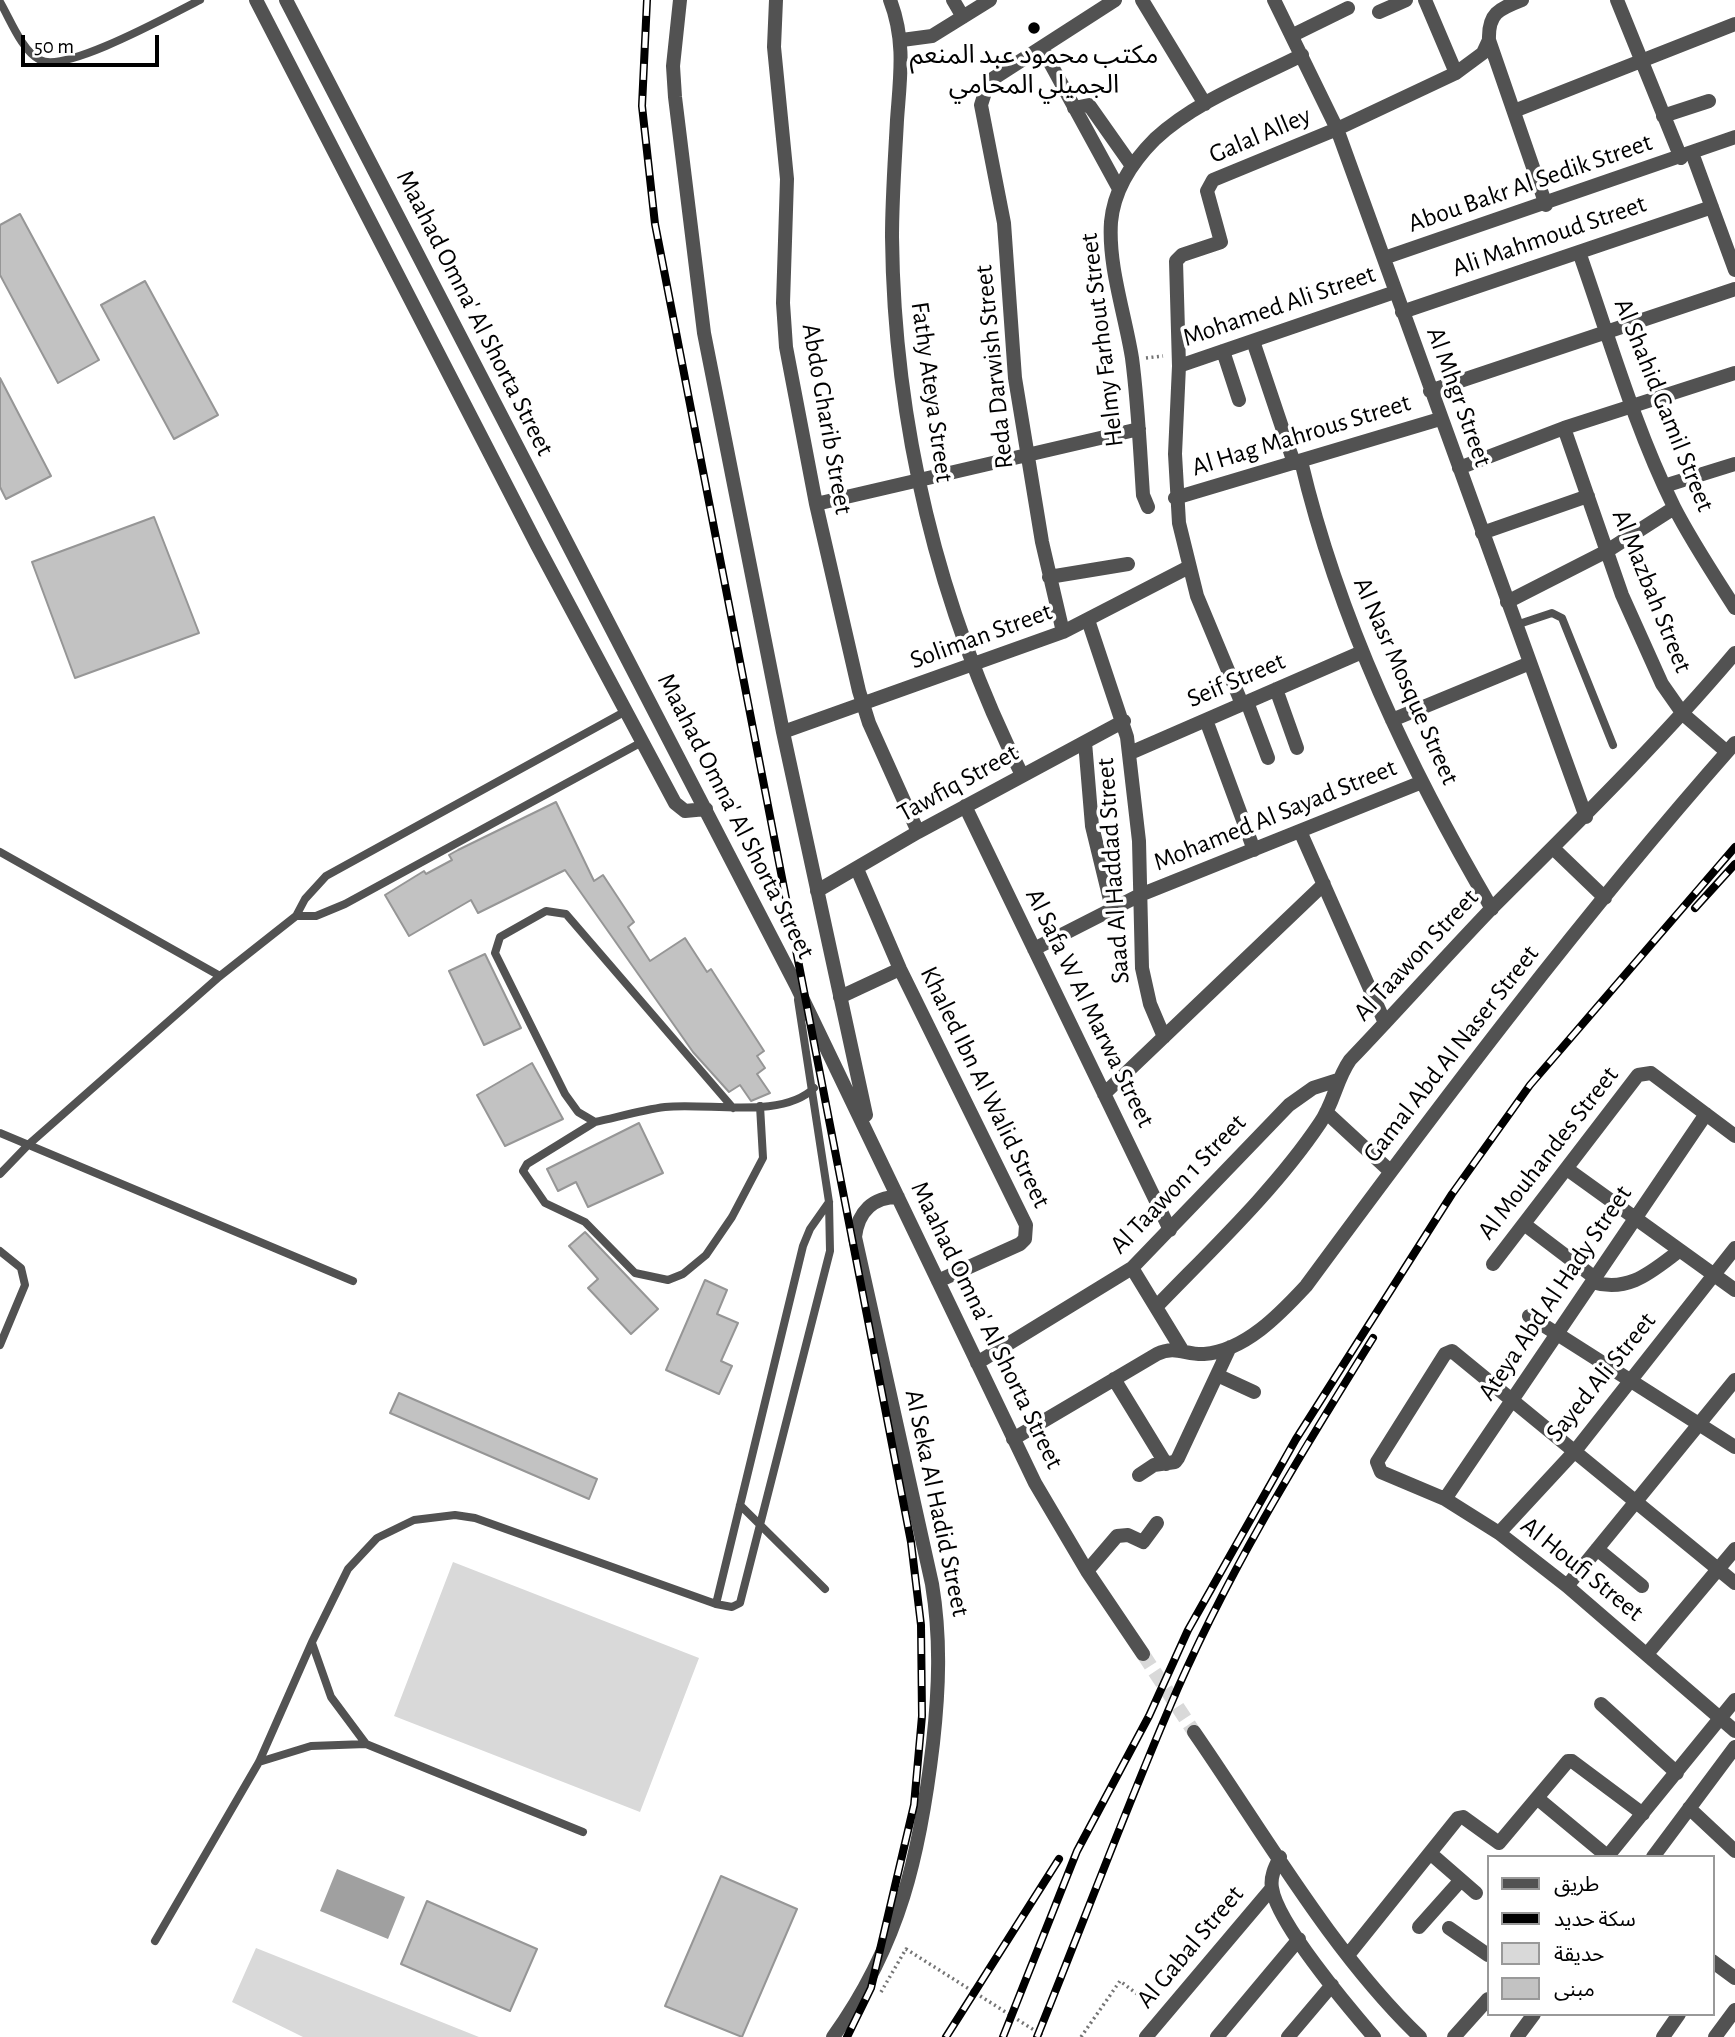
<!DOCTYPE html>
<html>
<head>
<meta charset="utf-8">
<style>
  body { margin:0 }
  #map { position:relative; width:1735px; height:2037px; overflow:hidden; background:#fff; font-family:"Alegreya Sans","Noto Sans Arabic",sans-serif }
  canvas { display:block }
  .legend { position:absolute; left:1487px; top:1855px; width:228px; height:161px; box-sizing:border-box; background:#fff; border:2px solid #999; margin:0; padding:9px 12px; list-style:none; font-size:21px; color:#000 }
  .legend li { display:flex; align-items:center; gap:14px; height:35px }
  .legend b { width:35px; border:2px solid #999 }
  .scale { position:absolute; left:21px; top:35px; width:138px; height:32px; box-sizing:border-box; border:4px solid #000; border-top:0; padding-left:9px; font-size:21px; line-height:24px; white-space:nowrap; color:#000; -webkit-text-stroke:5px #fff; paint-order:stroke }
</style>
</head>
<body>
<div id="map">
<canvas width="1735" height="2037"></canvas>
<ul class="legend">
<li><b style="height:9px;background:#525252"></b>طريق</li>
<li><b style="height:9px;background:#000"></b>سكة حديد</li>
<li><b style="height:19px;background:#d9d9d9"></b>حديقة</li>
<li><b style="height:19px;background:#c2c2c2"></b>مبنى</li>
</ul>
<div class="scale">50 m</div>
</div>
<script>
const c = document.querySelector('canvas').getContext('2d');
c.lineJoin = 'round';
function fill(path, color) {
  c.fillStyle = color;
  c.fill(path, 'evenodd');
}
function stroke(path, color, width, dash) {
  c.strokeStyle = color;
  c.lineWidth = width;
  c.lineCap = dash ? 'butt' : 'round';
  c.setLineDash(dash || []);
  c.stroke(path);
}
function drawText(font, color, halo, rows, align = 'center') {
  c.font = font + ' "Alegreya Sans","Noto Sans Arabic",sans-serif';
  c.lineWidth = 7;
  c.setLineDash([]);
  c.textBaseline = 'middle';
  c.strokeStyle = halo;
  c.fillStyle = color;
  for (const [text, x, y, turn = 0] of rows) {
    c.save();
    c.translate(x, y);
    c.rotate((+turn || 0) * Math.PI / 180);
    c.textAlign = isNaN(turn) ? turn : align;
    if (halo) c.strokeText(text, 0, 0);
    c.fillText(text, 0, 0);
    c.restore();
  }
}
fill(new Path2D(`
  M453,1562l246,96 -59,154 -246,-96z
  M256,1948l223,89h-176l-71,-35z`), '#d9d9d9');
fill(new Path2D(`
  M337,1869l68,28 -17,42 -68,-28z`), '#a0a0a0');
const building = new Path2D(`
  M20,214l79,146 -41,23 -58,-108v-50z
  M145,281l73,134 -44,24 -73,-134z
  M0,378l51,98 -45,23 -6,-12z
  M154,517l45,116 -124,45 -43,-116z
  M556,802l38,79 9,-6 31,47 -6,5 22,34 35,-23 22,34 4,-3 53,82 -7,5 8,12 -8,6 13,19 -19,8 -11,-16 -11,7 -36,-40 -128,-182 -87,43 -7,-13 -62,36 -24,-41 39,-24 2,3 26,-14 -3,-5 9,-5z
  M485,954l36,74 -37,17 -35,-74z
  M532,1063l31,56 -58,27 -28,-51z
  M639,1123l24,50 -75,34 -12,-25 -18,9 -11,-22z
  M585,1232l73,77 -27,25 -43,-46 10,-9 -29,-33z
  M705,1280l22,10 -10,24 21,9 -17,38 11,5 -13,28 -53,-24z
  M399,1393l198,86 -8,20 -199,-86z
  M721,1876l76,33 -55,128 -77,-31z
  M427,1901l110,48 -27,62 -109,-47z`);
fill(building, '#c2c2c2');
stroke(building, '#969696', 2);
stroke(new Path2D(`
  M1143,1654l51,78`), '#d9d9d9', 14, [14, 7]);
stroke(new Path2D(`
  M1146,358l17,-2
  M881,1992l25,-43 139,88
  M1081,2037l39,-56 33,25`), '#747474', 3.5, [2, 3.5]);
stroke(new Path2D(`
  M0,2c10,17 22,49 40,58 24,14 132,-46 160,-60
  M1516,625l36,-12 10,5 51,127
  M0,852l220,124
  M296,916h20l29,-12 297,-162
  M733,1108l-167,-194 -20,-3 -46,26 -5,16 70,141 13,18 17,10c23,-5 47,-12 70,-15 42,-5 117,13 149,-19
  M595,1122l-68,42 -4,7 22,32 40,19 50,51 33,7 15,-6 23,-19 26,-38 31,-59 -3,-52
  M0,1133l353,148
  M0,1174l28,-29 192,-169 76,-60 9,-17 21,-23 300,-165
  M0,1251l21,17 4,17 -25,60
  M740,1505l85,84
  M716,1604l87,-358 7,-17 19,-27
  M312,1643l19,54 35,47
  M259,1762l52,-16 55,-2 217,88
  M155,1941l104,-179 53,-120 36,-73 29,-31 37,-18 41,-5 20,3 241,86 16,3 8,-4 90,-352 -1,-49 -31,-202`), '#525252', 8);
stroke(new Path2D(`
  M256,0l281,545 138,258 10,8 21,-2
  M286,0l510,985 239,498 52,88 56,83
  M680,0l-7,66 2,31 29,236 79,399 83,383
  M776,0l-2,47 13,132 -4,124 3,44 30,157 43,187 10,32 49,109
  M890,0c16,41 10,78 7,120 -2,39 -5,79 -5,117 2,187 46,371 130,538
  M953,0l10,17
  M1142,0l63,104
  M1274,0l63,129 249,688
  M1425,0l31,73
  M1522,0c-23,9 -34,13 -33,40l57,165
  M1617,0l64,158
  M1379,12l27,-12
  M1293,35l55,-27
  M902,40l30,-4 58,-36
  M1042,48l77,141
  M1074,108l15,-3 43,61
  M1514,111l221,-87
  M1663,116l46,-15
  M1692,153l43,117
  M1579,252c30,85 55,174 95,255 18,35 40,68 61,101
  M1384,258l351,-121
  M1402,312l310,-105
  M1253,341l41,122
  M1223,351l16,49
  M1179,366l216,-74
  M1430,391l305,-102
  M1564,428l58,167 40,89 21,30 44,38
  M1301,461c38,160 108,307 191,448
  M1459,468l105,-40 171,-55
  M1664,486l71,-22
  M1175,498l265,-79
  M816,504l323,-75
  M1148,507l-5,-12c-3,-45 -5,-92 -11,-137 -7,-44 -24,-92 -21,-136 3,-32 22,-61 44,-83 41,-38 98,-59 147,-84
  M1482,533l106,-37
  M1049,577l79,-13
  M1507,602l100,-51 67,-43
  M1088,620l39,117 12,104 3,127 8,36 14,33
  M1063,632l-21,-90 -27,-164 -11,-155 -23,-118 6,-19 7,-8 121,-78
  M1276,689l21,59
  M1247,702l21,56
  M1242,704l-45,-108 -18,-73 -4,-69 4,-88 -3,-105 6,-6 39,-13 -14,-51 6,-11 124,-51 119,-56 27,-20 6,-13
  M1206,720l48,130
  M1392,720l138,-57
  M783,732l280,-100 126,-65
  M1085,742l7,84 20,82
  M1130,753l232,-101
  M965,806l205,424
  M1300,831l85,192
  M1554,849l51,49
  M857,869l43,100 126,256 -1,14 -5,5 -82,37
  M817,891l101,-59 206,-111
  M1034,949l106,-54 282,-113
  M840,997l60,-28
  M1104,1094l220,-210
  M1326,1112l64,59
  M1567,1169l168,121
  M1524,1224l71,54
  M1493,1264l145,-189 13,-2 84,63
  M1132,1268l50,82
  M1592,1282c37,11 59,-10 87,-31
  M1156,1307c56,-58 119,-117 164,-184 14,-20 16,-43 30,-63 48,-50 94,-102 142,-152 83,-83 167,-165 243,-255
  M1529,1316l206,131
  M977,1363l155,-95 157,-163 24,-17 25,-8
  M1217,1375l37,17
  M1114,1379l52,85
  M1013,1439l144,-85c18,-9 29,1 47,0 41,-3 76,-40 102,-68 137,-186 276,-370 429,-543
  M1139,1475l15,-10 21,-3 3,-4 52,-111
  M1445,1499l261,-385
  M1499,1533l76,-82 160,-203
  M1597,1549l45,37
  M1087,1571l30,-35 11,-1 15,7 14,-19
  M1735,1583l-283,-232 -7,3 -68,108 4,10 64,27 54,34 68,53 168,145
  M1567,1586l168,-206
  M1647,1654l88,-105
  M1601,1704l76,69
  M1194,1732c70,101 138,221 226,305
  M1537,1798l70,58
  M1689,1808l46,43
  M1430,1853l46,40
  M1280,1857c-5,10 -10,20 -8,31 5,35 77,120 102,149
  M1607,1857l128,-157
  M1653,1857l82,-110
  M1419,1927l42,-47
  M1449,1928l39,27
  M1348,1955l110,-137 5,-1 36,26 69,-82h4l71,53
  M1712,1961l23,17
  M833,2037c67,-93 87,-183 100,-294 6,-54 8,-105 -1,-159l-77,-347c3,-25 18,-40 43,-40
  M1146,2037l126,-149
  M1217,2037l82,-98
  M1288,2037l44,-52
  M1454,2037l34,-38
  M1517,2037l17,-23
  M1663,2037l16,-23
  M1715,2037l20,-27`), '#525252', 14);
const rail = new Path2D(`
  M647,0l-5,106 13,118 256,1318 10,83 1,91 -8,89 -43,183 -24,49
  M1695,908l40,-44
  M946,2037l113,-178
  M1003,2037l74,-186 72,-135 39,-86 108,-191 156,-245 78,-109 205,-238
  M1037,2037c44,-109 85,-218 131,-326 55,-131 130,-253 205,-373`);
stroke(rail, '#000', 8);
stroke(rail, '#fff', 5, [16]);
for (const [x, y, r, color] of [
  [1034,28,7,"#000"]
]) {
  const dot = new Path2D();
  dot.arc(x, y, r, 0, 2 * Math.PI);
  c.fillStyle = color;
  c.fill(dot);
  stroke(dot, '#fff', 2.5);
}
drawText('26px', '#000', '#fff', [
  ["مكتب محمود عبد المنعم",1034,55],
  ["الجميلي المحامي",1034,85]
]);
drawText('26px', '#000', '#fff', [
  ["Galal Alley",1260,135,-23],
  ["Abou Bakr Al Sedik Street",1530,183,-19],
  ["Ali Mahmoud Street",1549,236,-19],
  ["Mohamed Ali Street",1279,306,-19],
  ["Maahad Omna' Al Shorta Street",475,313,63],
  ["Helmy Farhout Street",1102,340,-97],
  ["Reda Darwish Street",994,367,-96],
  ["Fathy Ateya Street",932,392,82],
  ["Al Mhgr Street",1459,397,70],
  ["Al Shahid Gamil Street",1664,405,68],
  ["Abdo Gharib Street",827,419,80],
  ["Al Hag Mahrous Street",1301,435,-17],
  ["Al Mazbah Street",1652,591,68],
  ["Soliman Street",981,636,-20],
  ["Seif Street",1236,680,-23],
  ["Al Nasr Mosque Street",1406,681,66],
  ["Tawfiq Street",958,783,-29],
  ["Mohamed Al Sayad Street",1275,815,-22],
  ["Maahad Omna' Al Shorta Street",736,816,63],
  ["Saad Al Haddad Street",1113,871,-94],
  ["Al Taawon Street",1416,955,-47],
  ["Al Safa W Al Marwa Street",1090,1008,64],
  ["Gamal Abd Al Naser Street",1451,1054,-52],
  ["Khaled Ibn Al Walid Street",985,1087,64],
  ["Al Mouhandes Street",1548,1153,-52],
  ["Al Taawon 1 Street",1178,1184,-46],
  ["Ateya Abd Al Hady Street",1555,1293,-56],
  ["Maahad Omna' Al Shorta Street",987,1325,64],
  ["Sayed Ali Street",1601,1377,-51],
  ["Al Seka Al Hadid Street",937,1503,78],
  ["Al Houfi Street",1582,1569,39],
  ["Al Gabal Street",1190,1947,-50]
]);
</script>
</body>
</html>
